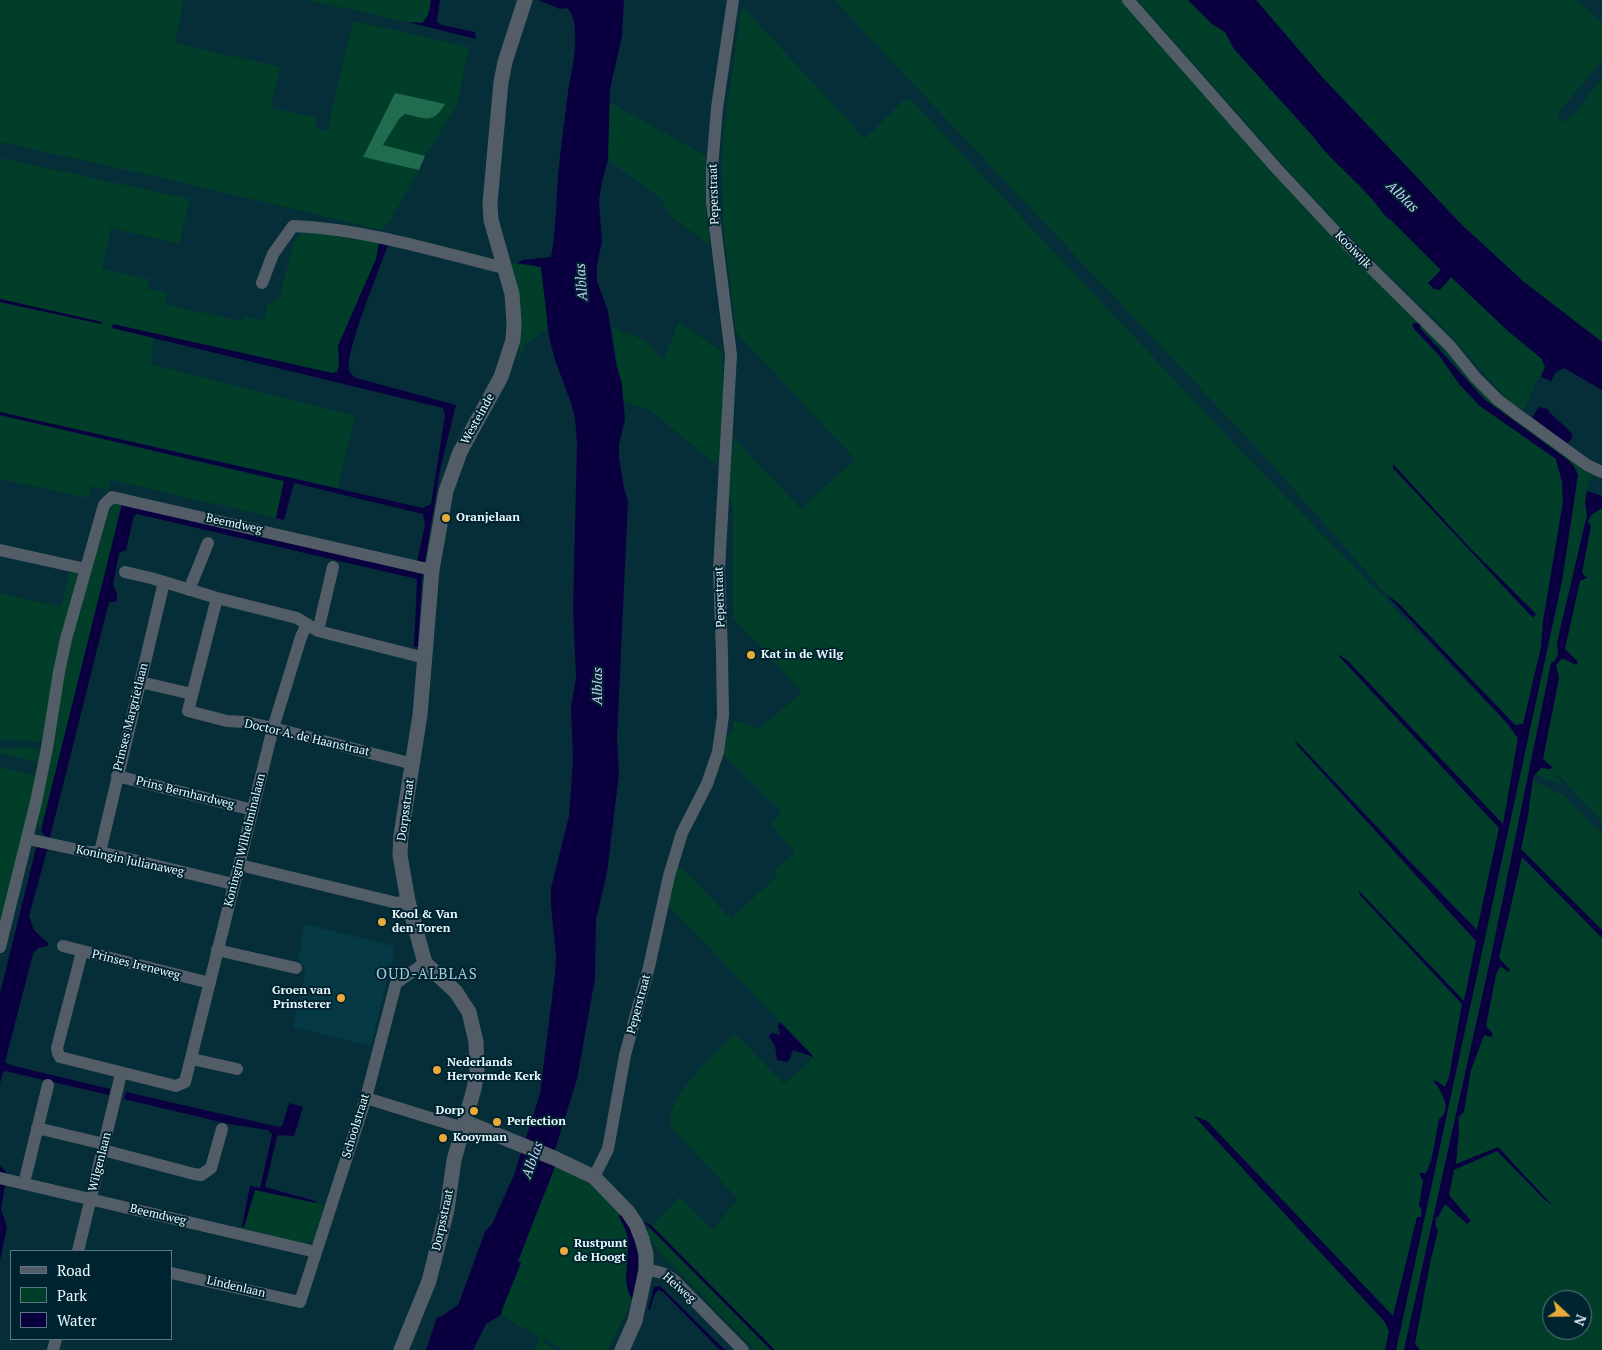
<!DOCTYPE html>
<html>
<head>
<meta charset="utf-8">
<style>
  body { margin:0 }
  #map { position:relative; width:1602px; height:1350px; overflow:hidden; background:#062e39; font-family:"PT Serif",serif }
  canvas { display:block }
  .legend { position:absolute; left:10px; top:1250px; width:162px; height:90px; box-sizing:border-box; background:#00242f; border:1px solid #5d7981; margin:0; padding:6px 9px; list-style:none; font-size:15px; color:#e8f8fd }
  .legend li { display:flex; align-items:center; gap:10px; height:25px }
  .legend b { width:25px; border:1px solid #5d7981 }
  .north { position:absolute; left:1542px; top:1290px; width:50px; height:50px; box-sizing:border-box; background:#00242f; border:1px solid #5d7981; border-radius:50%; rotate:111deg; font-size:14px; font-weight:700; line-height:20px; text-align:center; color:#e8f8fd }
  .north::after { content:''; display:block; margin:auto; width:18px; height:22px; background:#eaaa39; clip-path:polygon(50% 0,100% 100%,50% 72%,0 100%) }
</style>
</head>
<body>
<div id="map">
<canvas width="1602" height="1350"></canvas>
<ul class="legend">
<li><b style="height:6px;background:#535d68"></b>Road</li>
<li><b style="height:14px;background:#003e29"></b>Park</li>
<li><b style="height:14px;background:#0b003f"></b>Water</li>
</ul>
<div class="north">N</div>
</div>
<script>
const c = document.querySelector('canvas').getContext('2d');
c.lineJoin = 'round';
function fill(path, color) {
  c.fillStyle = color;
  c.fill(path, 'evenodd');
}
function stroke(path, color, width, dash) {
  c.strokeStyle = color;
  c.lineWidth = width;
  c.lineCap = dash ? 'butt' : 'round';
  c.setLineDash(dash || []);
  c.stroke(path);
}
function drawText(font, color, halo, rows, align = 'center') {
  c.font = font + ' "PT Serif",serif';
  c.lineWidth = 4;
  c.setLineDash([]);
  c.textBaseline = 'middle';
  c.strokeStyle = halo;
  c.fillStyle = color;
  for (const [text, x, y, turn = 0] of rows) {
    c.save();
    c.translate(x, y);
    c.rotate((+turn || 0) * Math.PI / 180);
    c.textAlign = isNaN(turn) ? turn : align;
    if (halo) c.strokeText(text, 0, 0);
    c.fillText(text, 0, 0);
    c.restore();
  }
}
fill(new Path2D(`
  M304,924l90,22v6l-23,94 -78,-19 13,-58 -8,-9 4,-19 -1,-1z`), '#053946');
fill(new Path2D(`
  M0,0h184l-9,43 105,24 -9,41 46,10 -2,10 12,3 26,-110 116,26 -12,59 -32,50 -43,-10 17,-27 6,-5 19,5 -29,-26 -32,64 56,13 -30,52 -7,8 -228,-54 -154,-34z
  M308,0h123l-3,14 -6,9 -14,-1z
  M834,0h287l98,107 221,234 141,126 2,5 12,2c-11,9 -10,28 -8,41l-30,128 1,11 -3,7 -4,2 -58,284 -89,403h-8l166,-769 16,-106c-3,-9 -8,-13 -16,-19l-78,-57 -46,-54 -18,-17 -6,-1 24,27 22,31 20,21 76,53 6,23 1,20 -20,119 -2,26 -18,77 -7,1 -117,-121 -13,-10 -114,-130zM1393,465l140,153 -140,-150z
  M1137,0h51l12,12 25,20 9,17 78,86c17,24 40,41 59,63 8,8 11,17 21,23l49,49 -13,13 17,3 6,-9 57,54 34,28 3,8 -4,8 -4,5 -13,31 -17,-12 -66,-74 -79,-76 -59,-62z
  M1256,0h321l25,23v37l-45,55 8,8 7,-9 2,1 28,-37v264l-78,-60 -62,-57 -139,-147z
  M742,6l123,133 39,-39 8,1 350,372 244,249 12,16 -15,87 -156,-165 -9,-5 161,173 -22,102 -182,-190 3,6 178,195 -12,60 -105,-109 1,3 102,108 -13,74 -4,10 -8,-6 6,13 3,15 -20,64 -7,1 4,7 -4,25 3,3 -1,8 -4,1 -24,98 -186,-195 -12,-4 190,205 4,9 -4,19h-630l-95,-97 -14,-21 33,-35 34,33 25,-31 -67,-72c-8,-28 46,-75 64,-93l49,50 30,-27 -146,-152 8,-39 11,7 44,46 46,-43 -3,-5 21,-19 -25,-28 11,-12 -57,-57 2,-18 8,-8v-9l25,9 43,-37 -69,-74v-111l-4,-10 5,-59 67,71 54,-50 -119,-127 -13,-108 -1,-61 1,-26z
  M609,102l97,54v54l4,35 -37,-27 -14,-21 -51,-37z
  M0,158l190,41 -11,45 -68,-16 -9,41 47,10 -2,10 20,3 -2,12 78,18 3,-6 18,4 4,-16h2l9,-5 15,-57 5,-7 9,-4 47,9 2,-3 22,6 -3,16 -38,87 1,19 -2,7 -4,1 -179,-39 -3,30 204,52 -17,72 -338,-76v-110l101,22 1,-2 -102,-23z
  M511,263l30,4 7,61 -23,17 -8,20c6,-39 5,-65 -6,-102z
  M679,322l44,30v52l-5,62 -67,-55 -28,-10 -11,-74 33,14 18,19z
  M0,415l284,67 -8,36 -165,-38 -3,10 -16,-4 -4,12 -88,-19z
  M116,503l6,1 -81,326 -3,-6v-8l9,-37 15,-107 46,-156 4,-11z
  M1601,508h1v314l-44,-47 -2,2 8,8 -29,-10 6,-7 9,1 -7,-10 16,-81 -3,-13 26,-92 9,-47 -3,-3 3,-8z
  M70,570l10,3 -37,168 -7,1 -20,-3 -16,2v-148l61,14z
  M26,747l12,3 5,6 -2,7 -41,-10v-4z
  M0,767l38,9 -38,159z
  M1533,781l30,14 39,39v516h-193l95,-428zM1552,1300h30v30h-30z
  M556,1164l37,23 19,14 11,12 -4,4 8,16 1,30 -2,19 6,17 -24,51h-45l-19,-11 -1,3 13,8h-21l5,-12 -39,-23 2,-8 18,-45h-3z
  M255,1189l69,16 -11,36 -11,2 -59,-15z`), '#003e29');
fill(new Path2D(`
  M395,93l50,11c-12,21 -20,14 -40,10l-6,5 -16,26 42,11 -6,14 -56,-13z`), '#1f6c4e');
fill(new Path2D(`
  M431,0h9l-3,22 5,3 33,7 1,7 -68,-17 14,1c7,-6 8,-14 9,-23z
  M538,0h86l-2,36 -12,53 -2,71 -6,21 -3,20 3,41 -5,23v16l11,30 8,53 6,20 3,36 -6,24v13l5,31 4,13 -11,237 2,36 -12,99 -11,47 -1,59 -18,100 -23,74 2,11 -38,97 3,2 -18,44 -2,8 -15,9 -13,26h-47l11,-33h3l18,-12 27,-73 7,-8 22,-49 26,-81 15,-120 1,-19 -5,-49v-18l18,-72 4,-56 -2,-53 5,-29 -3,-69 4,-166 -2,-25 -4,-15 -16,-43 -6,-23 -8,-70 -24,-4 6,-3 28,-3c5,-26 5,-53 7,-80 2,-23 5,-46 8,-69 2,-25 11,-51 9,-76 0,-8 -2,-19 -8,-24l-7,1z
  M1188,0h68l67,78 139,147 62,57 78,60v48l-38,-22 -8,4 -5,9 -10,-4 4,-10 -3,-8 -34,-28 -57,-54 -11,13 -6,-1 -6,-6 13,-13 -49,-49c-10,-6 -13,-15 -21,-23 -19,-22 -42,-39 -59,-63l-78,-86 -9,-17 -13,-8z
  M379,243l9,2c-8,23 -43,107 -39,125 1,4 4,5 7,8l100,27 -16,65 -18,109 -4,68h-4l3,-68 -280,-65 -3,2 -8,34 -7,3 -6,32 4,9v6l-2,2h-6l-59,235 -5,-1 -4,-6 81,-326 293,67 10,-46 -2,-11 -129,-31 -10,37 -8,-2 8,-37 -284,-66v-3l423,96 8,-4 14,-89 -2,-7 -331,-80 1,-4 219,49 5,-1 2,-7 -1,-19 38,-87z
  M0,299l102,23 -1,2 -101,-22z
  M1414,323h4l3,2 -1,3 64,71 84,61 6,6 4,9 -16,106 -166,769h-11l4,-19 -4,-9 -191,-206 13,5 186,195 24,-99h4l1,-8 -3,-3 4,-25 -4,-8h7l5,-11 8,-43c15,-11 2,-27 -6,-39l4,1 8,6 4,-10 13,-73 -102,-109 -2,-5 106,111 12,-60 -178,-195 -4,-7 112,119 71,72 22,-102 -162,-174 10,6 156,164 15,-86 -12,-16 -120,-128 13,10 116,121 8,-1 18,-77 2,-26 20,-119 -1,-20 -6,-23 -76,-53 -20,-21 -22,-31 -23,-24 -3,-5z
  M1539,407l9,2 1,3 23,21v5l-5,6 -35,-27z
  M1393,464l75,82 68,68 -3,4 -140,-150z
  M1587,491l15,5v12l-11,7 -3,7 3,4 -9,47 5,5 -7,3 -15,68 13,13 -2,3 -14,-7 -6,7 3,13 -16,81 9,8 -2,2 -9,-1 -8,9 -5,39 -7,33 81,81v8l-80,-81 -23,101 11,12 -2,2 -8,-6 -4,9 -10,51 7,8 -2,3 -7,-2 -13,35 -7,42 -6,5 1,15 -3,32 42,-17 55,59 -8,-6 -48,-49 -43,19 -5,25 22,26 -4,3 -22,-20 -7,13h-2l-1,7 3,7 -8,32 -15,81 5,6h-16l89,-403 58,-284 4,-2 3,-7 -1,-11 30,-128 -2,-12z
  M39,846l9,1 -19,69 5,14 14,13v3l-10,2 -5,6 -28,108 5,3 100,24 -1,6 -104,-24 -2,2 -3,10v-90l36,-145z
  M780,1022l34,35 -21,-7 -4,11 -3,1 -9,-2 -2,-14 -6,-10 3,-3 8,2 -2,-9z
  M126,1092l153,35 3,-1 7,-23 14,4 -9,29 -15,-1 -2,2 -12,50 50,14 1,2 -61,-13 -11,37 -2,-1 8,-40 10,2 12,-53 -4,-5 -39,-6 -105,-25z
  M0,1165l7,8 -6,36 6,18 -7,33z
  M621,1214c24,28 18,53 12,86 -14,-18 -1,-44 -6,-66 -1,-6 -6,-12 -8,-18z
  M644,1222l7,3 124,125h-4z
  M660,1286l65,64h-5l-57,-58 -5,-2 -4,6 -4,14 -2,-1 6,-22z`), '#0b003f');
stroke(new Path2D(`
  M1128,0l149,169 72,77 101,100 26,32 22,22 20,15 69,50 15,7
  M262,283l11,-29 20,-28c72,3 142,25 211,42
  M0,550l86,19
  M125,572l26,6 66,20 80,20 21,13 107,27
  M189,590l19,-47
  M217,598l-29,113 39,10 19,1 27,6 140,36
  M318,631l15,-64
  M140,682l52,12
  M117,776l136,34
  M28,839l60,13h12l133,32
  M100,852l64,-270
  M240,865l157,38 11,-2
  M63,946l147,37
  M0,947l36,-145 11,-54 12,-76 7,-33 38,-134 8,-8 320,73
  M217,950l79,18
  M82,952l-25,96 1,5 2,4 116,29 9,-4 88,-354 28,-91 6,-13
  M192,1059l45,10
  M366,1098l97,30
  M37,1128l67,16
  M103,1150l91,24 7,1 10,-7 11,-39
  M26,1175l22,-90
  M594,1177l14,-28 17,-94 24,-88 20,-91 13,-43 25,-49 11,-32 5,-36 -1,-62 -3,-84 12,-215 -19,-153v-34l5,-60 16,-108
  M0,1178l316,74
  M78,1251l43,-177
  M646,1270c13,1 19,3 29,11l68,69
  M171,1273l129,29 66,-204 30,-115 29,-20
  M53,1350l3,-11`), '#535d68', 12);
stroke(new Path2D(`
  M465,1122l89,36 40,19 34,35 8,12 6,15 4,15v16l-11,51 -13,29
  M401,1350l28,-69 18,-71 7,-50 20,-71 3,-17 -1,-30 -7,-30 -13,-20 -31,-29 -17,-62 -8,-46 1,-20 19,-120 12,-145 14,-79 14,-39 41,-75 12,-37 1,-17 -2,-29 -21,-74 -1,-17 11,-121 4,-20 20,-62`), '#535d68', 15);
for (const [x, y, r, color] of [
  [446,518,5,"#eaaa39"],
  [751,655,5,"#eaaa39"],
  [382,922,5,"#eaaa39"],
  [341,998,5,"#eaaa39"],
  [437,1070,5,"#eaaa39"],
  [474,1111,5,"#eaaa39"],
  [497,1122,5,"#eaaa39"],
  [443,1138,5,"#eaaa39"],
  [564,1251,5,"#eaaa39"]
]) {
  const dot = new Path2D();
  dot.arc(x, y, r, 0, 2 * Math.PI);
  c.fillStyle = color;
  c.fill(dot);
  stroke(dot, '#00242f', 2);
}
drawText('12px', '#e8f8fd', '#00242f', [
  ["Peperstraat",714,194,-92],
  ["Kooiwijk",1353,250,46],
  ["Westeinde",478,419,-61],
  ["Beemdweg",234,524,12],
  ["Peperstraat",720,597,-92],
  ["Prinses Margrietlaan",131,717,-76],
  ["Doctor A. de Haanstraat",307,738,13],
  ["Prins Bernhardweg",185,793,14],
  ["Dorpsstraat",406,810,-82],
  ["Koningin Wilhelminalaan",245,840,-76],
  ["Koningin Julianaweg",130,861,12],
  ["Prinses Ireneweg",136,965,14],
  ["Peperstraat",639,1004,-75],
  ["Schoolstraat",356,1126,-73],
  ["Wilgenlaan",100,1162,-76],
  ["Beemdweg",158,1215,13],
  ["Dorpsstraat",443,1220,-78],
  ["Lindenlaan",236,1287,13],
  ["Heiweg",679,1288,41]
]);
drawText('bold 12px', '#e8f8fd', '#00242f', [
  ["Oranjelaan",456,518],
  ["Kat in de Wilg",761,655],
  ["Kool & Van",392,915],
  ["den Toren",392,929],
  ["Groen van",331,991,"right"],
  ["Prinsterer",331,1005,"right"],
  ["Nederlands",447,1063],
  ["Hervormde Kerk",447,1077],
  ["Dorp",464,1111,"right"],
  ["Perfection",507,1122],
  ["Kooyman",453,1138],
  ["Rustpunt",574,1244],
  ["de Hoogt",574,1258]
], 'left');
drawText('italic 14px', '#c6cef7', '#00242f', [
  ["Alblas",1402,197,44],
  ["Alblas",582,282,-94],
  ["Alblas",598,686,-90],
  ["Alblas",533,1160,-70]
]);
c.letterSpacing = '1px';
drawText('15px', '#a4ccd9', '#00242f', [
  ["OUD-ALBLAS",427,975]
]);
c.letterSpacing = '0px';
</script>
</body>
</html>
